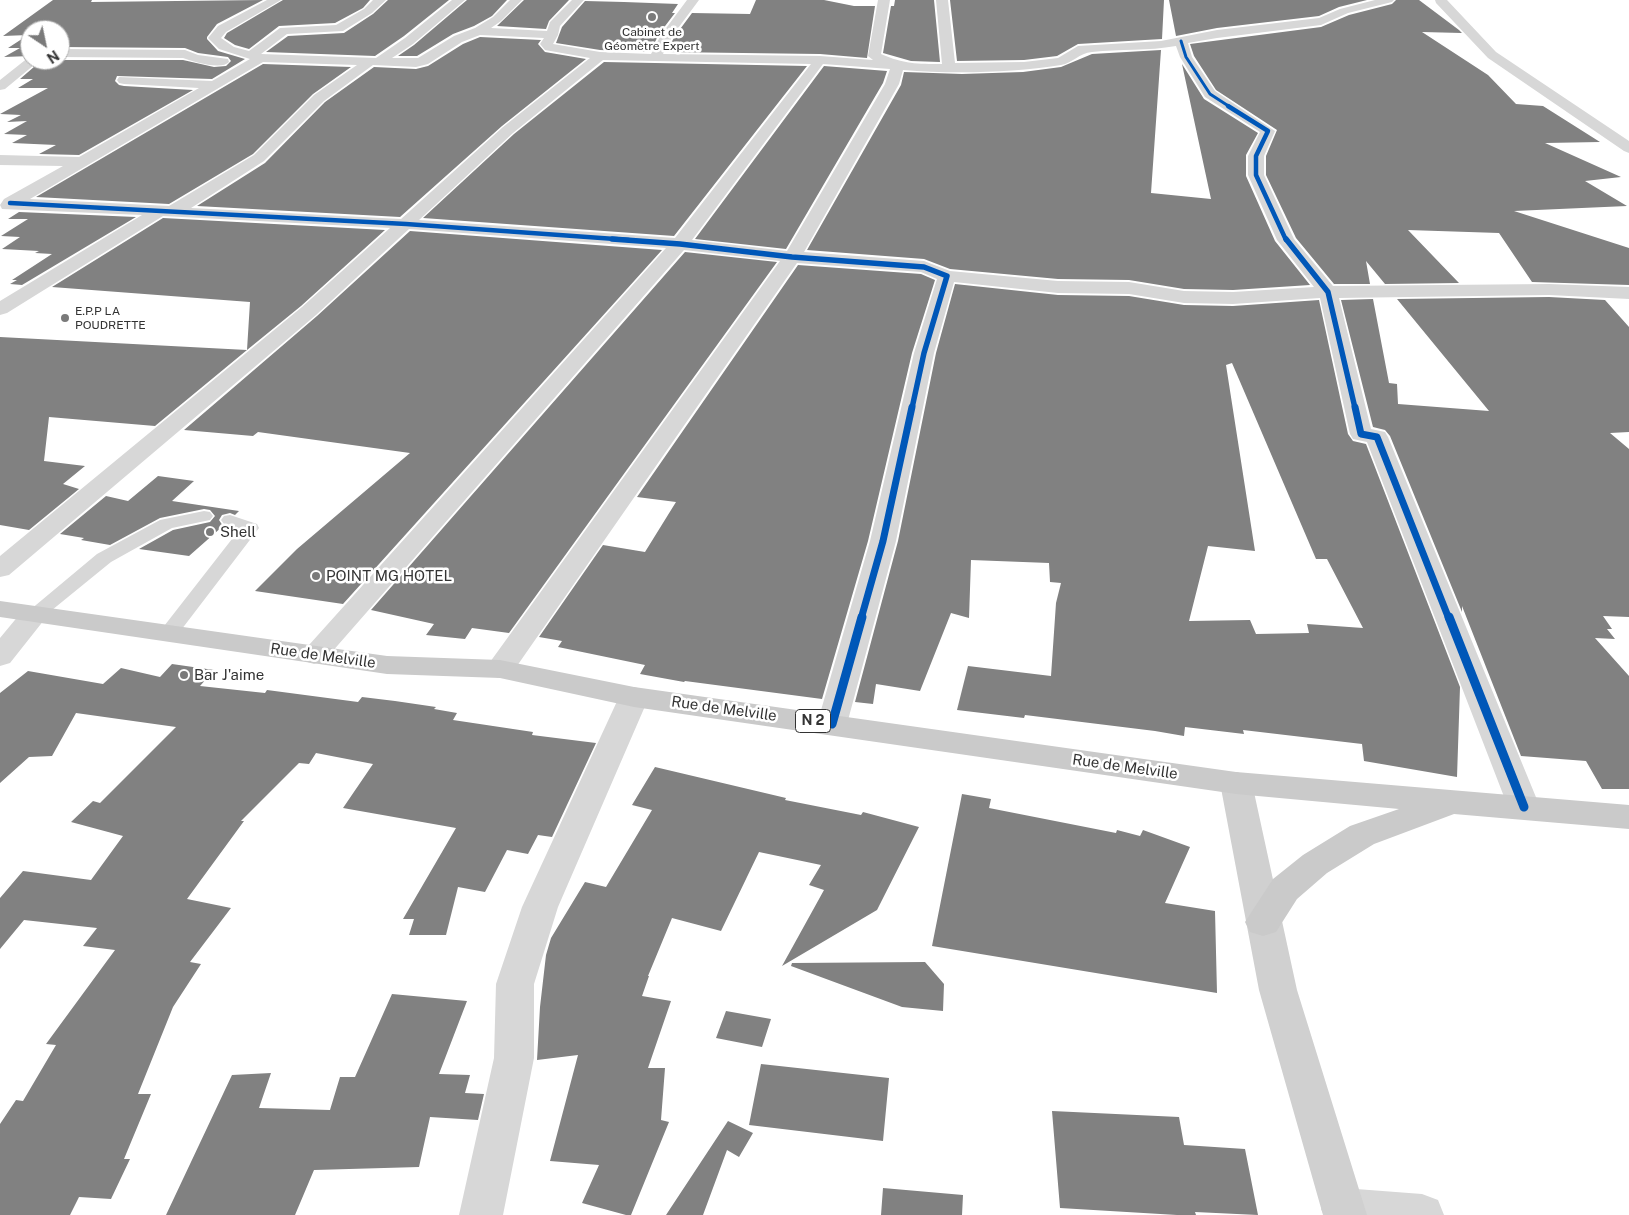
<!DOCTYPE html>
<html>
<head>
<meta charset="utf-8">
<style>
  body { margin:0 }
  #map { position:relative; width:1629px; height:1215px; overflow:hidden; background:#fff; font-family:"Public Sans",sans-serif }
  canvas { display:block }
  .north { position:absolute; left:20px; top:20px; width:50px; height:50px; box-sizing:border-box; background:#fff; border:1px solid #adadad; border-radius:50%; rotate:146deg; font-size:14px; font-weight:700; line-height:20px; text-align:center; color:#333 }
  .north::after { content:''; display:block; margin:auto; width:18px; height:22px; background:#7a7a7a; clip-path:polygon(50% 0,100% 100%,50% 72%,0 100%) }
</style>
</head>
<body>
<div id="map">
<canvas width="1629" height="1215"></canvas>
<div class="north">N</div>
</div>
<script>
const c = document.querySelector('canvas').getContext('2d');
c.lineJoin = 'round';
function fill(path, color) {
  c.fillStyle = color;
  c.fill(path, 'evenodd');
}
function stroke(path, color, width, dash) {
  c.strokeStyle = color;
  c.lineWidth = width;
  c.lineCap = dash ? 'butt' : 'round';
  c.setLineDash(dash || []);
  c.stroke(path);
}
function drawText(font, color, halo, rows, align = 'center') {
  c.font = font + ' "Public Sans",sans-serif';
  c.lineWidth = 5;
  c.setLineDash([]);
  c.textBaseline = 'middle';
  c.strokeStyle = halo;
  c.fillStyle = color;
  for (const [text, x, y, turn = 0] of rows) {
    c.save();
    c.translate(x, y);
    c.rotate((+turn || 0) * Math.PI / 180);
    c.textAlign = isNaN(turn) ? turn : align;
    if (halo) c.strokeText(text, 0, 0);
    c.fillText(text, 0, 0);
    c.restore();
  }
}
fill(new Path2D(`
  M53,0h39l-1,2 172,-2 -46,24 -10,13v2l11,12 27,8 -33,20 -95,-3 -2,5 4,4 5,1 69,4 -114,65 -40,-1 17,-9 -44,-2 15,-8 -23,-1 23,-13 -20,1 14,-7 -21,-1 48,-26h-30l15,-9h-13l22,-19h141l31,7 12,-1 5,-5 -3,-4 -30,-4 -13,-5 -125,-1v-17h-30v26l-26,1 16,-9h-12l20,-13 -25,1z
  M283,0h87l-7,8 -28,15 -56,3 -30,23 -14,-4 -11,-7 3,-5z
  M388,0h61l-45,36 -29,20 -109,-4 22,-16 56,-3 29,-19z
  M467,0h40l-15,16 -18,10 -21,8 -36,22h-19l16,-11z
  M524,0h45l-20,21 -3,8 -49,-3z
  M756,0h68l30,6h21l-8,52 -47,-4 -154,-2 9,-16 17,-23 58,1z
  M895,0h39l6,62 -29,-1 -28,-8 8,-47h3z
  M950,0h214l-2,39 -84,5 -21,12 -33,4 -67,1z
  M1169,0h198l-28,7 -20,9 -102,12 -41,8z
  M1396,0h23l40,30 3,3 -40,-1 66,43 28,29 27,2 57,36 -55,1 76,34 -36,4 42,25 -113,5 115,37v37l-97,-3 -33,-49 -91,-3 51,53 -74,1 -19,-23 4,23h-36l-38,-46 -30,-63v-19l11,-26 -61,-40 -22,-34 -4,-12 131,-17 28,-12 43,-11z
  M585,1l39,1 54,2 -6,9h3l-16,21 -9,18 -50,-2 -44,-7 6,-16z
  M480,37l61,3 -3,4 7,8 41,7 -84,67 -102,91 -203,-11 68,-43 60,-61 49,-35 42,2 12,-3 35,-22z
  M1161,50l-10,143 60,6 -29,-135 22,35 54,34 -12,22v21l29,65 35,44 -77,5 -49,-1 -55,-9 -71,-1 -108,-10 -26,-10 -117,-9 94,-165 3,-13 58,2 61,-2 38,-5 31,-13z
  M604,62l203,4 -133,170 -251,-18 91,-84z
  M263,64l88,3 -38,27 -60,60 -84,50 -133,-7z
  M824,66l63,5 -4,12 -97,166 -91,-10z
  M19,212l117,5 -114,68 -12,-1 7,-4h-5l40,-26 -17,-1 4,-2 -37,-2 18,-12 -19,-1 27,-17h-20z
  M163,218l222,12 -84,76 -54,44 3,-48 -198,-15z
  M410,231l252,19 -319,354 -88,-13 42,-42 113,-96 -152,-21 -5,4 -69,-6 133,-114z
  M685,252l92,10 -268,371 -37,-5 -7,11 -39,-4 8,-11 -63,-14z
  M798,265l123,9 14,6 -23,73 -44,188 -46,158 -137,-18 -1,1 -44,-8 5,-9 -87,-18 4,-6 -23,-4 64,-92 42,7 31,-50 -39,-5z
  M955,284l103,11 71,1 55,9 49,1 86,-6 29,134 5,7 13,3 94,243 -3,90 -93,-16 -2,-17 -119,-14 1,4 -59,-7 -1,9 -29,-5 -130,-16 -1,3 -67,-8 11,-44 83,10 5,-73 5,-20 -11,-1 -1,-19 -78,-3 -2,58 -18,-5 -31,78 -44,-7 -3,20 -18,-2 43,-161 38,-188zM1232,363l84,196h11l36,69 -56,-4 2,9 -53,1 -6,-14 -61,1 19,-75 47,5 -29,-186z
  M1549,297l56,3 24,27v105l-19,1 19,16v168l-26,-1 9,13h-5l8,10 -20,-1 34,38v113h-27l-16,-28 -65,-5 -59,-150v6l-72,-176 -5,-6 -12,-3 -32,-127 32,-1 16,84 8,1 1,20 91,7 -92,-112z
  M0,337l247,13 -92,76 -106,-9 -5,44 41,5 -22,18 16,5 -50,41 -29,-5z
  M158,476l36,5 -22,20 67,10 -4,4 -5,-2 -8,2 -3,5 4,6 -34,30 -50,-7 34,-19 37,-8 5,-6 -5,-6 -6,-1 -44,9 -50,27 -29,-5 3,-2 -24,-4 46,-38 22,5z
  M172,664l42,6 -14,16 65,7 2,-3 91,12 4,-5 33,4 41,6 -2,2 23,4 -4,7 80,12 -1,3 64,8 -44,94 -14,-2 -10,19 -21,-4 -22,42 -27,-5 -12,48h-37l5,-16h-11l53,-91 -113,-20 30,-44 -57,-11 -7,11 -10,-1 -58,58h3l-57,78 44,9 -41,54 11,2 -28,43 -35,87h13l-27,65h6l-19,40 -32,-2 -9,18h-70v-91l16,-24 7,1 33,-56 -10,-1 69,-94 -32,-4 14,-18 -73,-8 -24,29v-51l23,-27 68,9 32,-44 -52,-14 22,-21 7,2 76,-76 -100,-14 -24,43 -23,1 -29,26v-90l28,-22 75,13 18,-16 39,9z
  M655,767l131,31 -1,2 76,15 2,-3 56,15 -42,83 -95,56 42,-76 -15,-5 12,-20 -62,-13 -38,79 -49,-13 -24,58h1l-7,20 29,5 -23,67h17l-4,52 8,2 -38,93h-5l-44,-12 17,-38 -49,-4 28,-106 -41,5 3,-53 6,-52 5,-17 34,-56 21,5 46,-77 -20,-5z
  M962,794l29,5 -2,9 127,25 1,-3 23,6 3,-6 47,17 -25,56 50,8 2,82 -285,-47z
  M925,962l19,22 -1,27 -41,-4 -111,-41 1,-3z
  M392,994l75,7 -28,73 31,1 -5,18 19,1 -6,26 -48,-3 -11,50 -105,3 -19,45h-129l66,-140 39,-2 -12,35 71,2 10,-33h15z
  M726,1011l45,8 -9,28 -46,-9z
  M761,1064l128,14 -6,63 -134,-16z
  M1052,1111l127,6 5,28 61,4 13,66 -63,-3 1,3h-19l-117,-7z
  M728,1121l25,12 -14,24 -12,-7 -24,65h-37z
  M883,1188l80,7 -1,20h-81z`), '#818181');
fill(new Path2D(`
  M204,511l6,1 3,4 -3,4 -38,8 -61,34 -70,57 -7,2 -7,-2 -3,-4 73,-61 63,-34z
  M230,515l27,9 2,4 -84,110 -7,2 -7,-2 -3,-4 3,-4 78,-100 -15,-6 -3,-4 3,-4z`), '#d7d7d7');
fill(new Path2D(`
  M267,0h14l-55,32 -5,6 13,9 15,4 31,-23 56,-3 28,-16 9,-9h13l-14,13 -29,18 -56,3 -26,20 115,4 29,-20 47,-38h13l-52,44 -21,14h26l36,-22 21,-8 18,-11 17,-17h12l-21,21 -10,7 56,3 3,-9 22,-22h12l-24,26 -2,9 -5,9 47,8 51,2 10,-19 26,-35h12l-26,35 -10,19 157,2 53,4 -5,-4 10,-56h12l-9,54c23,10 36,10 61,10l-6,-64h12l7,63 69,-1 34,-4 20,-12 83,-5 56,-11 102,-12 21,-9 35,-9h19l-2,2 -44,11 -27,12 -104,13 -29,5 4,14 23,34 60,40 -11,25v19l30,64 39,47 216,-2 80,3v12l-80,-4 -210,3 32,131 14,3 3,5 152,370 -4,8 -12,4 -12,-4 -4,-8 -141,-365 -14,-3 -3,-5 -30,-136 -87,6 -49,-1 -55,-9 -71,-1 -104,-11 -20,71 -38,188 -49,183 -4,7 -11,3 -11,-3 -4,-7 53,-183 44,-188 23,-74 -16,-7 -124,-9 -287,413 -10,2 -10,-2 -5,-7 295,-408 -96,-11 -360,411 -10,3 -10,-3 -4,-6 366,-407 -257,-19 -93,86 -307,260 -9,2v-21l302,-249 88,-79 -227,-12 -156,97 -7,2v-14l142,-86 -140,-6 -2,-4 4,-6 59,-33 -63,-1v-10l79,2 120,-69 -75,-4 -5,-1 -2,-3 2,-3 93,4 38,-22 -31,-10 -11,-11 10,-12zM480,35l64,3 -4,6 5,6 45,8 -87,69 -102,92 -210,-11 73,-47 60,-60 49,-36 43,2 12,-3 34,-22zM1176,46l4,11 25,40 55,35 -12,24v19l29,65 37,47 -81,5 -49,-1 -55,-9 -71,-1 -108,-10 -26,-10 -120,-9 95,-168 4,-14c49,4 109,3 158,-5 12,-2 18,-12 31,-13 28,-3 56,-1 84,-6zM603,60l208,4 -136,174 -256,-18 94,-87zM263,62l94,3 -43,30 -60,60 -85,51 -139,-7zM823,64l67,5 -5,15 -98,167 -95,-11z
  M1435,0h12l49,52 133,89v12l-5,-2 -136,-93 -52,-55z
  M60,49l125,1 13,5 30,4 1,3c-7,8 -36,0 -46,-4l-123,-1z
  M29,57l1,3h10l-35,29 -5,1v-10z
  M34,607l10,2 4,6 -38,48 -10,3v-28l24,-29z
  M634,687l11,3 4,7 -91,210 -24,77v74l-31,157h-44l35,-157 2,-74 26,-77 97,-210 4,-7z
  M1343,1188l79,6 16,6 6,15h-120l-3,-6 7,-15z`), '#d7d7d7');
fill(new Path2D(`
  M1236,772l11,3 5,8 45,207 70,225h-44l-64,-225 -39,-207 5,-8z`), '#d0d0d0');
fill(new Path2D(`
  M0,601l387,55 113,4 134,27 602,85 393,33v24l-175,-15 -80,30 -47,29 -30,26 -21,33 -13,4 -13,-4 -5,-10 28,-43 30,-24 47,-29 49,-17 -163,-15 -602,-87 -134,-29 -113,-4 -387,-57z`), '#cacaca');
stroke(new Path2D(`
  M1181,41l5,16 24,37 20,13`), '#0057b8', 3);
stroke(new Path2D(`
  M1228,106l40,25 -12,25v19l30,65
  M10,203l396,21 223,16`), '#0057b8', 4.5);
stroke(new Path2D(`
  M612,239l68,5 112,13 132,10 23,9 -23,77 -12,55
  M1286,239l42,53 27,116`), '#0057b8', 5.5);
stroke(new Path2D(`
  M1355,407l6,27 16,3 72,182
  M861,619l22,-78 29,-134`), '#0057b8', 7);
stroke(new Path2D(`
  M1449,617l75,190
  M832,724l30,-107`), '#0057b8', 9);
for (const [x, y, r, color] of [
  [652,17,5,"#7a7a7a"],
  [65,318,5,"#7a7a7a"],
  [210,532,5,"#7a7a7a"],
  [316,576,5,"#7a7a7a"],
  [184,675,5,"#7a7a7a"]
]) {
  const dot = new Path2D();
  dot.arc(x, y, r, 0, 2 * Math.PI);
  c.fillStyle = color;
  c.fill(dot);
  stroke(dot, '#fff', 2);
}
drawText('12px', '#333', '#fff', [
  ["Cabinet de",652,32],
  ["Géomètre Expert",652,46],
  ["E.P.P LA",75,311,"left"],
  ["POUDRETTE",75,325,"left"]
]);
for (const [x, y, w] of [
  [813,721,35]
]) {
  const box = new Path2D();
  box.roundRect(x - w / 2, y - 11.5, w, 23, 4);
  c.fillStyle = '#fff';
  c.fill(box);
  stroke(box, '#333', 1);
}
drawText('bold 14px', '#333', null, [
  ["N 2",813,721]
]);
drawText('15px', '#333', '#fff', [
  ["Shell",220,532],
  ["POINT MG HOTEL",326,576],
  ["Bar J'aime",194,675]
], 'left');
drawText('15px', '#333', '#fff', [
  ["Rue de Melville",323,656,8],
  ["Rue de Melville",724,709,8],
  ["Rue de Melville",1125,767,8]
]);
</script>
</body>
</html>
